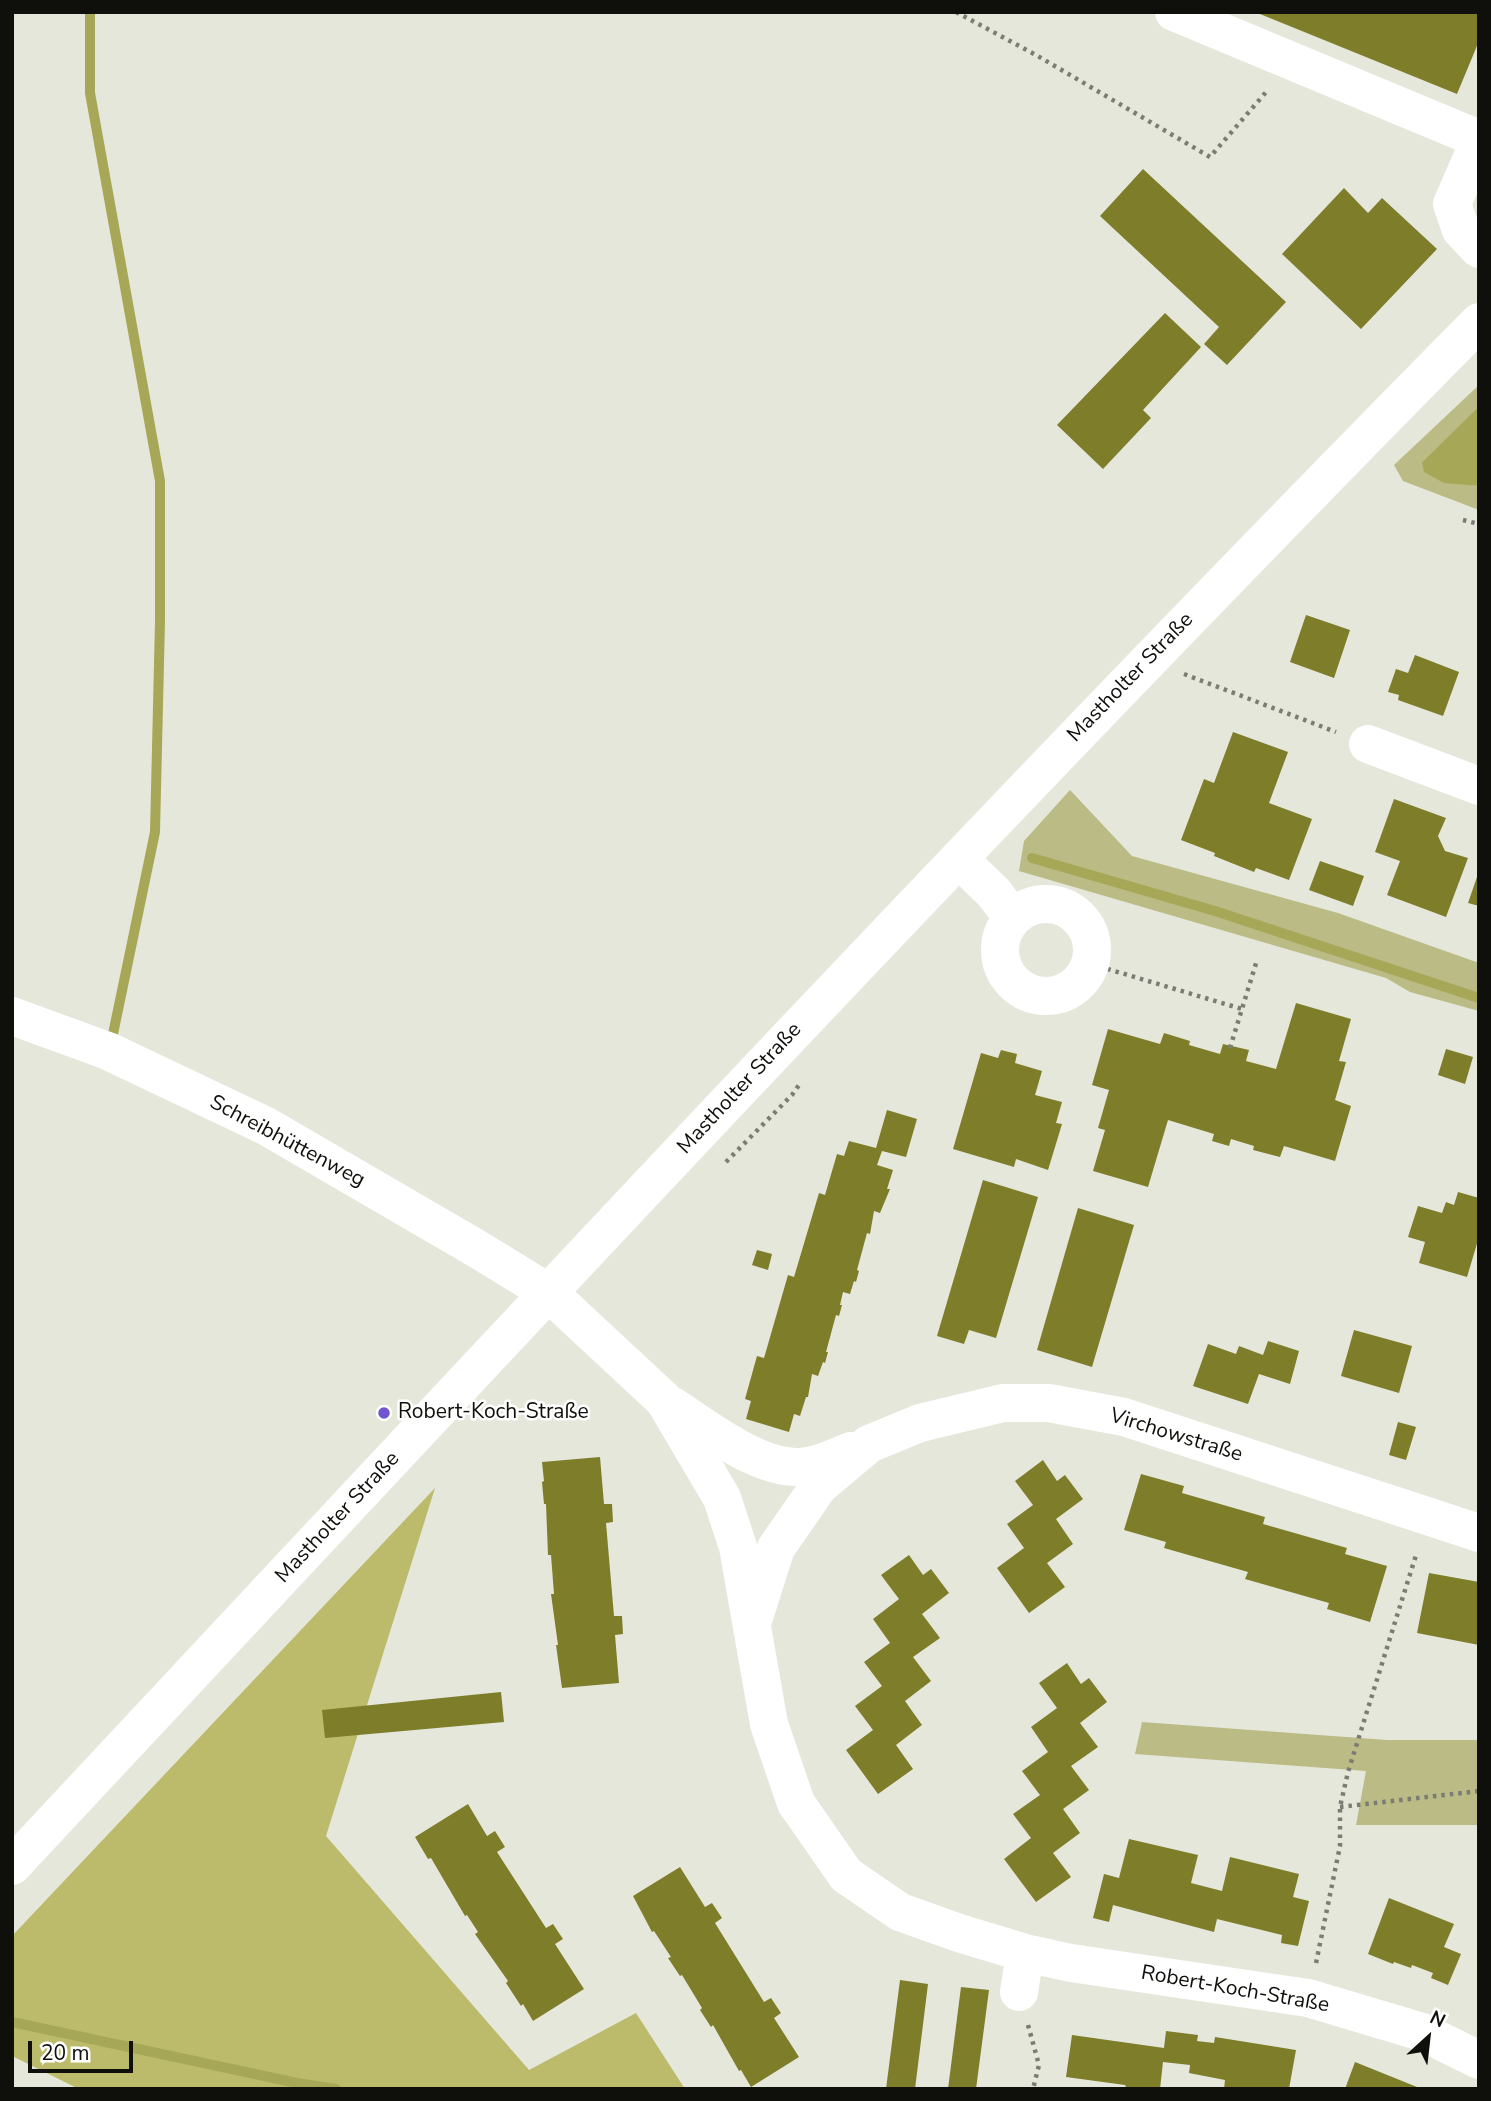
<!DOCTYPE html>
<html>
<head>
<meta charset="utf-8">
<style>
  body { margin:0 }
  #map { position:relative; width:1491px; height:2101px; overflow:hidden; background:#e6e7db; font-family:"Nunito Sans",sans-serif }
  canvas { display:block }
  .frame { position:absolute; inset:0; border:14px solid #0f0f0b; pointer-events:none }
  .north { position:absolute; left:1393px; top:2003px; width:70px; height:70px; -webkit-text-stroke:5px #fff; paint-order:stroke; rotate:27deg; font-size:19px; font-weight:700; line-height:28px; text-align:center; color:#0f0f0b }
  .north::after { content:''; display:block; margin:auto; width:24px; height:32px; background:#0f0f0b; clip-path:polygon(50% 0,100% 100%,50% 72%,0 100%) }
  .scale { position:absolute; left:28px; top:2041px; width:105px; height:32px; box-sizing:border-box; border:4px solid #0f0f0b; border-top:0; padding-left:9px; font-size:21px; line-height:24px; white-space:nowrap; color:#0f0f0b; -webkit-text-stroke:5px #fff; paint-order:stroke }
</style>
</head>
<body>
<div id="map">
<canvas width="1491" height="2101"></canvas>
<div class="frame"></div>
<div class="north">N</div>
<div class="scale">20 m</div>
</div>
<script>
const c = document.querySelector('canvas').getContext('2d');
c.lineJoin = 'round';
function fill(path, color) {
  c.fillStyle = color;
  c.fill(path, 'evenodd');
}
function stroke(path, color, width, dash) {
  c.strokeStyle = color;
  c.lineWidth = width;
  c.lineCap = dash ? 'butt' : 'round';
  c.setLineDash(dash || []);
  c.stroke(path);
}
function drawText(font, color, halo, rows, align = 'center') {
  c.font = font + ' "Nunito Sans",sans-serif';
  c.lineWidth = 5;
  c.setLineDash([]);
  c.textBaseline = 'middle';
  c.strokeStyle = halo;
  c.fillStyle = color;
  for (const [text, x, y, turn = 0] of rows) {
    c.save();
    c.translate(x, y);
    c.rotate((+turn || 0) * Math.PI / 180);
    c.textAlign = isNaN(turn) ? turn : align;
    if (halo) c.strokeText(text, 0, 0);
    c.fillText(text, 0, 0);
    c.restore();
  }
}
fill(new Path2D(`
  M1479,385v21l-57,56 22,20 35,4v24l-76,-29 -9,-16z
  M1070,790l62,66 206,57 141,50v48l-69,-19 -24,-14 -367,-107 5,-30z
  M1142,1722l245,18h92v85h-123l10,-54 -231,-17z`), '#babb85');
fill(new Path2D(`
  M435,1488l-109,348 203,234 107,-57 49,76h-606l-67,-33v-120z`), '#bbbb6b');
fill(new Path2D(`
  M1479,406v80l-35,-3 -20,-11 -2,-10z`), '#a7a857');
stroke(new Path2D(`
  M90,12v81l70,388v140l-5,211 -42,202
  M1032,858l183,53 264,87
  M12,2022l285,61 39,6`), '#a7a857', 10);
fill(new Path2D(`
  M1255,12h224v29l-22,53z
  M1143,169l143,133 -59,63 -23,-21 15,-17 -119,-111z
  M1344,188l24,25 14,-15 55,51 -76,80 -79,-75z
  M1165,313l36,34 -58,63 8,8 -48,51 -46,-44z
  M1306,615l44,15 -16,48 -44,-16z
  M1415,655l44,17 -16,44 -45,-16 1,-5 -11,-3 8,-23 12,4z
  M1233,732l55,20 -19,51 43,16 -23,61 -33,-12 -2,4 -40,-16 1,-3 -34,-13 23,-61 10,4z
  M1394,799l52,19 -8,18 7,15 23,7 -22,59 -59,-22 13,-34 -25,-9z
  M1320,861l44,15 -11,30 -44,-16z
  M1478,874h1v32l-11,-3z
  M1296,1003l55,16 -12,42 7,1 -11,38 16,6 -16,55 -51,-15 -4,11 -27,-7 1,-4 -23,-7 -2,7 -17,-5 2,-7 -46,-14 -20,67 -55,-16 12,-41 -7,-2 11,-38 -17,-5 16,-56 52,15 4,-11 26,8 -1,4 31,9 3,-10 26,6 -3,11 30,8z
  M1446,1049l27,8 -8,27 -27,-9z
  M1001,1050l16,4 -2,9 27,8 -7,24 27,7 -6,21 6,1 -14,46 -32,-11 -2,8 -61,-18 28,-96 17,5z
  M887,1110l30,9 -11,38 -24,-6 -5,14 16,5 -6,19h3l-10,24 -6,-2 -4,23 -3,-1 -10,37 2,1 -3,11 -2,-1 -4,13 -7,-2 -3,13h2l-3,11 -3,-1 -10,37h2l-3,11 -2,-1 -5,14 -6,-2 -4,23h-2l-6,19 -6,-2 -5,18 -43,-13 5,-18 -6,-2 12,-43 7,2 24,-83 6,2 25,-84 6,2 12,-41 7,2 5,-15 27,7z
  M983,1180l55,17 -42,141 -27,-8 -5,14 -27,-8z
  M1458,1192l21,6v39l-12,40 -48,-14 6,-21 -17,-5 10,-31 24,7 4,-11 8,3z
  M1078,1208l56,17 -42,142 -55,-17z
  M757,1250l15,4 -4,16 -16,-5z
  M1354,1330l58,16 -13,47 -58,-17z
  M1268,1341l31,10 -9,33 -31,-10 -11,30 -55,-18 15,-42 28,10 3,-8 24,9z
  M1398,1422l18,5 -10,33 -17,-5z
  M600,1457l4,47h8l1,18 -7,1 8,93h8l1,18 -8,1 4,48 -57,5 -6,-43h2l-7,-51h3l-3,-39h-3l-2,-51h-2l-2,-22 2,-1 -2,-19z
  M1043,1460l14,21 8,-6 18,24 -27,20 17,25 -26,19 18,24 -36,26 -32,-45 27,-20 -17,-24 26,-19 -18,-24z
  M1141,1474l43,12 -2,7 83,24 -2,7 84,24 -2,6 42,12 -17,56 -43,-13 2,-6 -84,-24 3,-7 -84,-24 2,-6 -42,-12z
  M909,1555l14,20 8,-6 18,24 -27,21 18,24 -27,19 18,24 -26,20 17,24 -26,20 17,24 -35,25 -32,-44 27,-20 -18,-24 27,-20 -18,-24 26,-19 -17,-24 26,-20 -18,-24z
  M1429,1573l50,9v63l-62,-12z
  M1067,1663l14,21 8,-6 18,24 -27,21 18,24 -27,19 18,24 -26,19 17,24 -27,20 18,24 -35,25 -32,-43 27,-21 -18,-24 27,-19 -18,-24 26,-19 -17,-25 26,-19 -18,-25z
  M501,1692l3,30 -179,16 -3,-28z
  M468,1804l19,32 8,-5 10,16 -8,5 49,76 7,-4 10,15 -8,5 29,45 -51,32 -10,-17 -2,2 -15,-23 2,-2 -33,-47 3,-2 -11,-17 -2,1 -34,-58 -3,1 -13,-22z
  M1129,1839l69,16 -7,28 31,8 8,-34 69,17 -6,23 16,4 -11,45 -17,-3 1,-8 -65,-16 -3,13 -101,-27 -4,17 -16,-4 11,-44 15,4z
  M680,1867l25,40 7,-4 10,15 -7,5 49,79 7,-4 10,15 -7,5 25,39 -48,30 -10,-17 -2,1 -26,-46 -2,2 -11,-17 2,-2 -20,-33 -2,1 -12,-18 3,-1 -17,-26 -2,1 -19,-36z
  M1389,1898l65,26 -10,23 17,7 -13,31 -17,-7 2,-5 -21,-8 -1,3 -17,-6 -1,2 -25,-10z
  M900,1980l28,4 -13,105h-29z
  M961,1987l28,3 -13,99h-28z
  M1166,2031l32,4 -1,6 17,2 1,-6 81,13 -7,39h-65l1,-9 -36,-7 1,-8 -27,-3 -3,27h-33l-2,-4 -59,-8 6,-42 92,13z
  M1355,2062l67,27h-77z`), '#7d7d2a');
stroke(new Path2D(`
  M956,12l80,43 174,102 57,-66
  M1463,520l16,4
  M1184,674l152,58
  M1091,964l151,45
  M1230,1048l27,-88
  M726,1162l66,-67 7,-10
  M1340,1807l139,-16
  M1316,1963l24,-117v-39l8,-35 69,-220
  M1028,2025l11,40 -6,24`), '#7c7c74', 4.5, [3.5, 5]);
stroke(new Path2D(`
  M1174,12l305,127
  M1479,142l-27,62 9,26 18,19
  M1368,744l111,42
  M959,859l35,34 18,24
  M1000 950a46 46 0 1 1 92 0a46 46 0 1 1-92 0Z
  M12,1016l96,35 158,75 213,124 70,43 115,107 58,98 16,49 31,177 27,79 50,72 54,37 59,21 66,20 46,10 237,35 114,34 57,28
  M671,1405c36,23 93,70 138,61 14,-3 29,-10 42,-15
  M753,1620l23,-72 43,-62 50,-42 51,-21 83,-20h46l75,14 355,116
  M12,1866c485,-519 968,-1039 1467,-1544
  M1019,1992l6,-39`), '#fff', 38);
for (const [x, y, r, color] of [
  [384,1413,7,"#7055cf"]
]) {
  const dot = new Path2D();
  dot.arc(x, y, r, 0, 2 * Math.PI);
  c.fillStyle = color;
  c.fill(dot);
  stroke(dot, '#fff', 2.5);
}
drawText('21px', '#0f0f0b', '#fff', [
  ["Mastholter Straße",1131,678,-46],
  ["Mastholter Straße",740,1089,-47],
  ["Schreibhüttenweg",287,1142,28],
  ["Virchowstraße",1176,1436,17],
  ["Mastholter Straße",338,1518,-47],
  ["Robert-Koch-Straße",1235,1990,10]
]);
drawText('21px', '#0f0f0b', '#fff', [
  ["Robert-Koch-Straße",398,1413]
], 'left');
</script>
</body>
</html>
